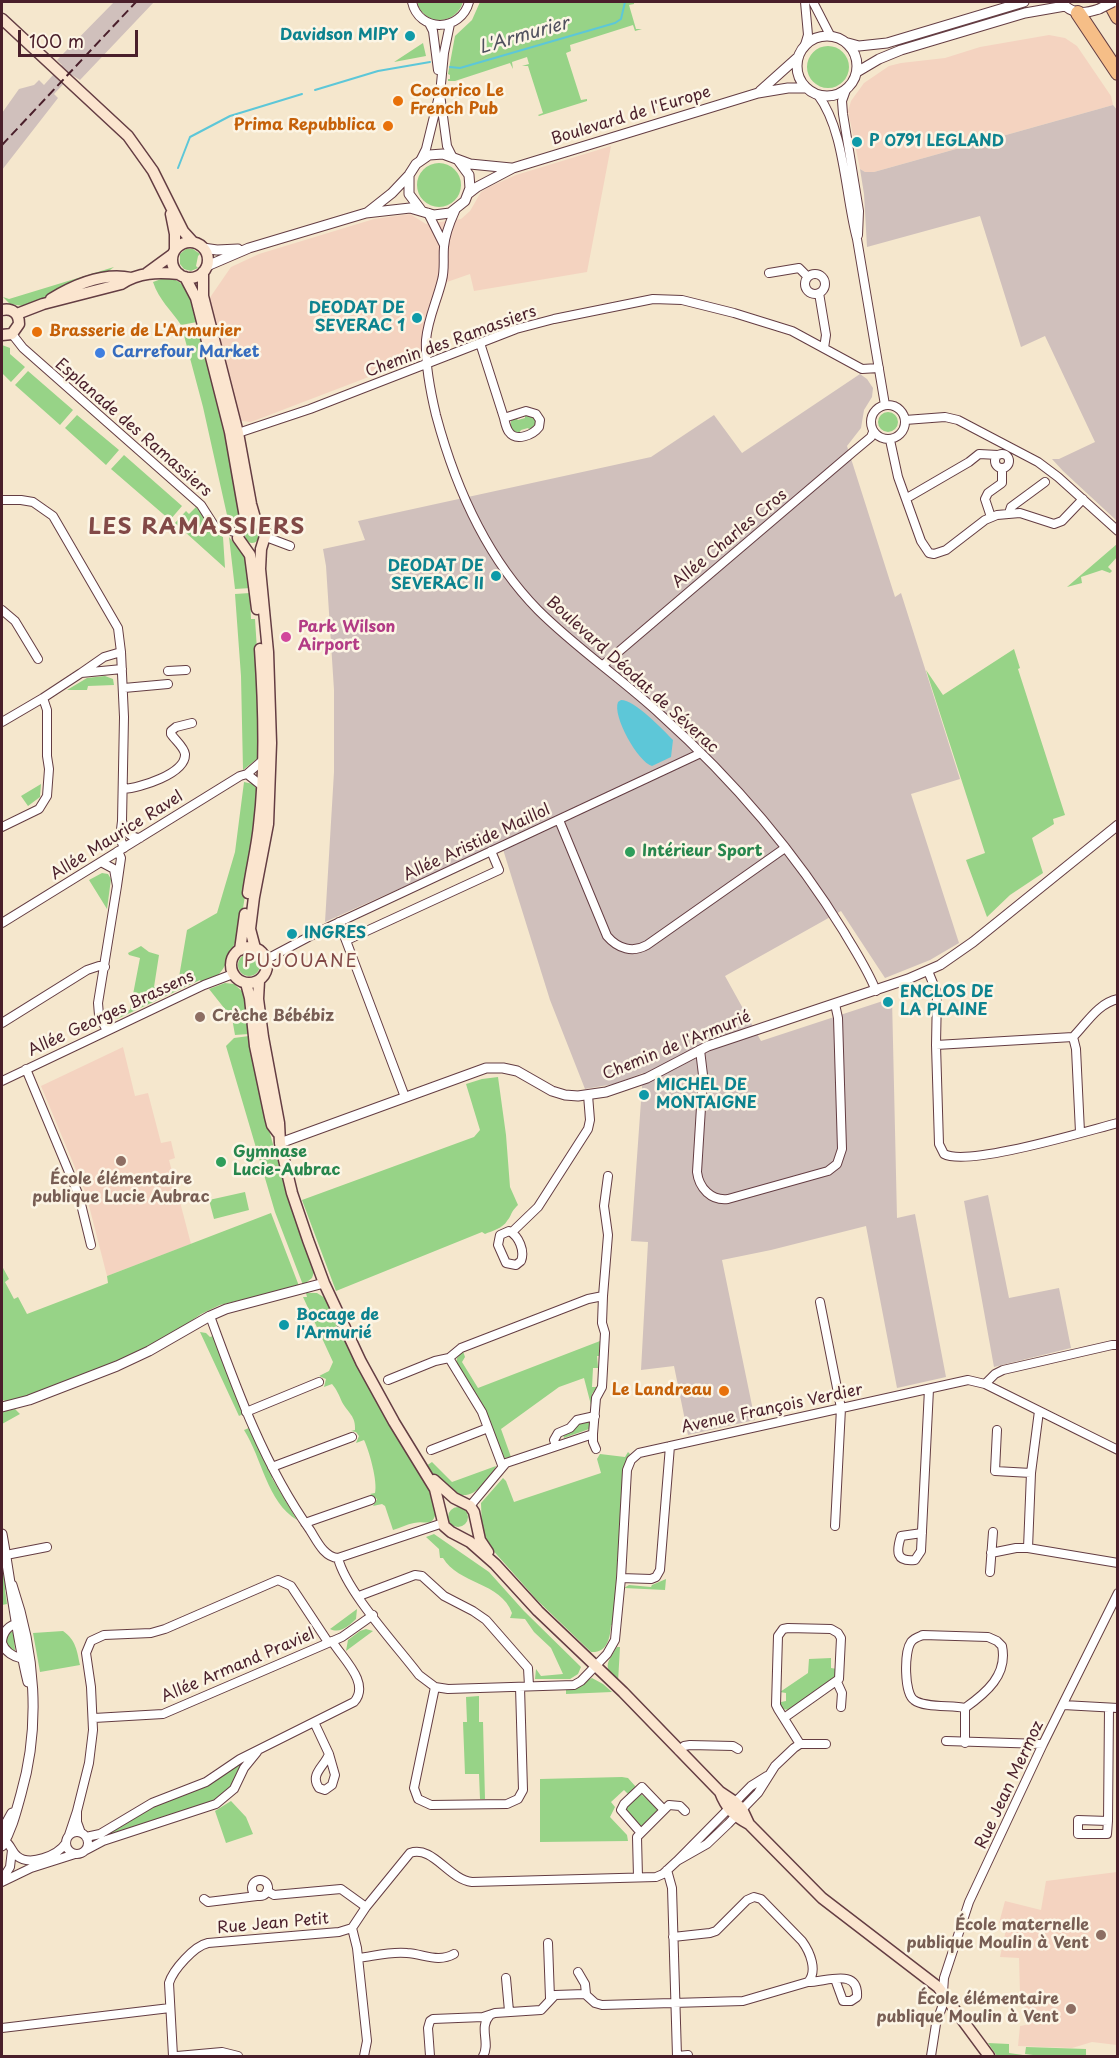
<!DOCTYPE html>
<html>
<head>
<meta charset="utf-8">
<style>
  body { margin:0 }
  #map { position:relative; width:1119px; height:2058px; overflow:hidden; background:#f5e7cd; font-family:"Playpen Sans",sans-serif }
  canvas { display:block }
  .frame { position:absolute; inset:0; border:3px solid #4a1f2b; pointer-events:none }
  .scale { position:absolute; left:18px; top:30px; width:120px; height:27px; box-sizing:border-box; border:3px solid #4a1f2b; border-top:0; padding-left:8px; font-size:18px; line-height:21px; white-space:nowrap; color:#4a1f2b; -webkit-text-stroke:4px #fcf5e5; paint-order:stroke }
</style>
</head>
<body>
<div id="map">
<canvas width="1119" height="2058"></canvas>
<div class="frame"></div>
<div class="scale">100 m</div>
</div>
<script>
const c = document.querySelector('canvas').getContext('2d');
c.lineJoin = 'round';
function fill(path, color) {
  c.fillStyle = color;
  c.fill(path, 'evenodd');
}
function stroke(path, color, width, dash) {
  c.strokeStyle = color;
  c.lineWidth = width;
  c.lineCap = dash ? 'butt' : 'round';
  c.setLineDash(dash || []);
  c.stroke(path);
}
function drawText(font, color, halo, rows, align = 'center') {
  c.font = font + ' "Playpen Sans",sans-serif';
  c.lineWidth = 5;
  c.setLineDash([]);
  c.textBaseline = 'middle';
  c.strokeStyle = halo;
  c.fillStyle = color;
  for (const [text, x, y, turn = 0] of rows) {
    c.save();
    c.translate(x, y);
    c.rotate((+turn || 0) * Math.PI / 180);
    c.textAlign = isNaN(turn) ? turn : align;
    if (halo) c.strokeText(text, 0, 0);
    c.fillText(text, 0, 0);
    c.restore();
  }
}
fill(new Path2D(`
  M1049,35l16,3 12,8 34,50 2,9 -239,67h-9l-5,-3 -12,-58 3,-10 13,-18 25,-17 12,-3 44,-5 35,-11z
  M611,146l-24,126 -113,19 -4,-17 -23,8 -16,52 3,13 -21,13 -162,62 -9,-1 -4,-5 -29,-117 22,-32 28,-13 115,-35 36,-5 16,10 35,-5 9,-8 11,-19 8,-5 27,-12z
  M123,1047l12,49 13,-3 13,50 10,-2 4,17 -6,2 22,84 -84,32 -21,-82 -45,-108z
  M1117,1872v173l-25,-3 -20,6 -54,-2 2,-20 10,-2 -10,-30 -1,-36 -19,-1 7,-32 -8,-2 6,-22 36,9 5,-29z`), '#f4d3c0');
fill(new Path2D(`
  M114,2h40l-74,78 -8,-5 -18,19 4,4 -56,72v-57l17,-24 15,-4 5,-5 5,5 18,-20 -5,-5z
  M1113,105l5,6 -1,410 -54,-50 -11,-12h7l36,-17 -50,-106 -24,11 -41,-131 -113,31 -3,-53 -4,-25 5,3h9z
  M860,374l7,5 6,9 -1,9 -8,13 -3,18 -14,18 48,151 6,-4 59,186 -49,15 48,149 -29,17 -45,18 -44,-67 -116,65 36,65 131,-43 5,220 18,-4 31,163 -49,11 -31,-162 -95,24 -49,10 33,160 -67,15 -14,-69 -33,4 7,-128 -17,-1 12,-168 -29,11 -29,5 -35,-89 -49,-157 -176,79 9,-150v-82l-8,-124 -3,-17 42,-9 -7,-19 293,-64 63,-42 28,38z
  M988,1195l21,103 50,-10 12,60 -77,19 -30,-166z`), '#d0c0bc');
fill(new Path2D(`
  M417,2h46c-7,23 -39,25 -46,0z
  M480,2h154v2l-5,1 7,24h6l-7,2 -2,-6 -63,20 1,6 -5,2 15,47 6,-1v2l-48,15 -1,-1 5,-2 -15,-47h-6l7,-2 -2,-7 -15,5 1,7 -3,-6 -55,18h-7v-2h2v-4l-2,-1 7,-38 17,-16z
  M423,43l3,13 -32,6z
  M807 67a21 21 0 1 1 42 0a21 21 0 1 1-42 0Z
  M417 185a22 22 0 1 1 44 0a22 22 0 1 1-44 0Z
  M186,249h7l7,5 -2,2 -2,10 2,2 -7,3 -7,-2 -4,-5v-10z
  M114,267l-8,6 -83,33 -13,-2 -7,-7 6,2z
  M164,278c25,-1 27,25 33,44l-16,3c-10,-15 -22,-25 -28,-43z
  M200,324l26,106 14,86c-3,5 -5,8 -11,8l-26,-117 -21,-79z
  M2,345l8,3v6l15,13 -14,15 -9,-9z
  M28,371l45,39 -13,15 -45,-40z
  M878 422a10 10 0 1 1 20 0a10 10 0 1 1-20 0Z
  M77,415l42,35 -13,15 -41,-37z
  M525,415h8l3,5v7l-5,4 -3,-3 -7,2 -2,3 -8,-3v-9l5,-3 2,2 7,-2z
  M124,455l58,51 -12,14 -59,-51z
  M196,507c12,12 10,22 27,30l2,31 -50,-45 11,-12 3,3z
  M245 536a7 7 0 1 1 14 0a7 7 0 1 1-14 0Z
  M229,537l18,22 4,29 -16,1z
  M1117,544v13l-9,10 4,4 -2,2 -8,-3 -21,7 1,6 -15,4z
  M250,593l1,26h4l4,62 -1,77 -15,12 -2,-94 -6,-82z
  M1014,649l6,19 -2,1 47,146 -12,4 1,5 -22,14 11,35 -33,22 -23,22 -21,-57 19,-7 -59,-183 17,25z
  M105,676l8,3 1,6 -26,1 -1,4h-20l20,-12z
  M244,782l9,2 5,7v20l-18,117c-3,10 -14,40 -21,46 -5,4 -12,6 -18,9l-1,-3 -83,39 -8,-1 1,-6 7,1 2,-5 11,2 10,-52 -11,-3 -1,-2 13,-7 8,6 10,3 -5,32 11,2 13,-6 9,-53 30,-17 18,-61z
  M41,784l-1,13 -12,9 -7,-10z
  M102,873l6,1 3,5 -4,30 -18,-29z
  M238 965a11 11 0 1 1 22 0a11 11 0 1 1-22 0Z
  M225,983l9,1 10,9 5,41 -14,1 -3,-17 -23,-29z
  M249,1036c12,80 39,160 65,236l-2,6 -9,7 -28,-73 -49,-166 8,-8z
  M498,1077l8,58 4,52 8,18c-9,9 -5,9 -11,16 -4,7 -15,10 -22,13l-3,-2 -146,59 -34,-91 172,-63 6,-7 -14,-46 16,-5z
  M245,1192l4,18 -35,9 -5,-19z
  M271,1213l28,73 -79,19 -19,9 -30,21 -53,27 -86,34 -22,6 -8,-2v-134l7,13 -4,3 9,17 4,-2 9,17 81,-31 -1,-7z
  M306,1293h11l8,5 38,78 67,111 7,23c-5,19 -10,10 -23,13 -7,1 -14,5 -21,7l-8,-24 -3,-2 -9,2 4,-7 -7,-5 5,-1c3,-11 -6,-43 -11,-53l-8,3 3,-7 -3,-4 -5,-1 4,-1c1,-14 -7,-17 -13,-28 -3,-7 -5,-12 -10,-18l-8,3 2,-8 -7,-3 10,-5 4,-9 -30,-65h4z
  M200,1332l6,1 4,4 3,-1 30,78 -4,2z
  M600,1341l-1,15h-2l1,12h-5l-1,19h5l-5,7 -1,11 -7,-27 -25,9 -58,42 10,28 -6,1 -4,-2 -45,-92 1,-6 6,-7 2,6 -3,5 16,26z
  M15,1409l5,5 -18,10v-12z
  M590,1421l-1,8 -25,9 -1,-3 10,-4 5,-8z
  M249,1428l24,48 -1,2 25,42c-30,-18 -35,-62 -53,-90z
  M628,1452l2,2 -6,13 -11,158h-2c-1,14 -4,28 -20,27l-54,-52 -47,-53 -8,-17 -1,-27 22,-25 3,3 8,21 87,-29 -4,-14 3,-5 25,3z
  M432,1462l20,20 44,-16c-3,8 -8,13 -14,19 -20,24 -42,0 -56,-19z
  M448 1517a10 10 0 1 1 20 0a10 10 0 1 1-20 0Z
  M434,1534l55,38 35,39 57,56 -3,7 -8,5h-35l1,-10 5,7 22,-2 -12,-26 -17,-16 -9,-13 -15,-1 2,-5c-11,-31 -54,-29 -69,-55h-3l-1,-9 -13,-12z
  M2,1563l5,26 -2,1 2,14 -5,1z
  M666,1579l-1,11 -41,-2 5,-3 22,2 1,-2z
  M357,1609l-1,10c-7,7 -16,15 -26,10z
  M366,1629l7,2 -27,20 2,-11 12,-9z
  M63,1631c13,9 14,20 17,34l-40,7 -7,-39z
  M9,1632h5l1,20 -8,-5 -1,-7z
  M617,1647h3l-2,35c-15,-15 -12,-18 -1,-35z
  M831,1658v10l6,1 -2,10 -46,31 -7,-1 -2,-3 1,-4 5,-1v-8l-6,-1 28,-19 1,-14z
  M592,1678l11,6 9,8 -46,2v-5z
  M479,1696v26h4l2,77h-5l-1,-25h-14l-2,-52h4l-1,-25z
  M247,1758l-15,28 -20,17 -121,41v-5z
  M622,1777l6,1 8,9 -8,7 -4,-4 -13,12 4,5 -5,10 17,18 1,6 -88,1v-63z
  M641,1794l16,14v3l-15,17 -17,-19z
  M231,1801l15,16 7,17 -27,9 -11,-32z
  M988,2043l21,1v9l14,2 -2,1h-24z
  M1026,2047l60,2v7h-56l3,-1 -8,-1z`), '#97d387');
fill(new Path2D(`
  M621,700c14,0 42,30 52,40l-2,17 -19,9c-14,-4 -40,-50 -34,-64z`), '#5dc7d8');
stroke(new Path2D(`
  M450,67l10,1 155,-45 6,-4 4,-17
  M315,90l63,-19 52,-9
  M178,168l12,-31 40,-21 72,-22`), '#5dc7d8', 2);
const minor = new Path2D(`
  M412,2c7,31 49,30 57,0
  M805,2l3,33 -3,10
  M813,2l17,33
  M429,23l4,8 5,39
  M450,24l-6,29 -4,41 7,52 5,10
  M846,90l-4,11 1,13 16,97 -1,24
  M818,95c27,36 27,100 39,144l28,166
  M421,159l5,-10 13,-53
  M455,211c-5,11 -10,24 -11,36 -1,11 1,22 -2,33 -5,21 -14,38 -16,60 -1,25 4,50 10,75 19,71 50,142 102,195 38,38 84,69 123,105 70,63 134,137 183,217 11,19 24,38 32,59
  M428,213l16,32
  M769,273l30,-5 9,9
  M805 284a10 10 0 1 1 20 0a10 10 0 1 1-20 0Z
  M819,293l7,42 -2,13
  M12,334l11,14 178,157 14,22 23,6
  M480,343l24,75
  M871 422a17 17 0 1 1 34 0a17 17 0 1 1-34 0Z
  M526,411l10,3 4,6 -1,7c-6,8 -23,15 -30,5 -3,-4 -4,-10 -5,-14z
  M905,420l40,-3 13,3 80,42 20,15 60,54
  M238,433l72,-24 206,-80 38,-10 99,-20 29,1 52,13 58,18 70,38 17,-1
  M890,440l8,37 23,64 8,12 5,1 12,-4 39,-30 12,-5 23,-2 34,11 8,-3 21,-22
  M995 461a7 7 0 1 1 14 0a7 7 0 1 1-14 0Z
  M907,498l62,-36 10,-8 19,1
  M2,500h19l12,2 20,14 65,112 3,24 3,65 -2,104
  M1009,513l2,-6 34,-25
  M991,517l-6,-18 3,-6 14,-10v-15
  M266,537l24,9
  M2,610l13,11 23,38
  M121,652l-17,5 -23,16 41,-4
  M603,665l250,-213 18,-15 2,-5
  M168,671l18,-1
  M124,688l44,-4
  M2,722l41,-24
  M247,774l15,12
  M124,789c15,-1 62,-15 61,-35 -1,-7 -10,-14 -14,-20v-3l5,-4 16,-4
  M559,820l48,116c11,13 26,17 40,9l138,-97
  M2,827l37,-18 8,-13 2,-27 -2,-13v-46l-4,-12 38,-25
  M124,848l-4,-10 2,-17c3,10 6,16 18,17
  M101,862l13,7 3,17 4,-28 -3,-7
  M339,922l66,175
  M2,923l238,-147 7,-2 16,-14
  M347,940l152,-70 -8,-19
  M267,959l49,-26 385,-180
  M928,971l9,22 -1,52 3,99 5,10c24,13 142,-23 174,-31
  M2,1023l85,-53 12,-4 6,1
  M107,1031l-8,-16 -1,-12 19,-117
  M1073,1037l3,12 4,83
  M1073,1037c13,-13 25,-34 45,-38
  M936,1045l137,-8
  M700,1050l3,25 -6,97c2,16 14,29 31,27l100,-28 9,-7 5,-15 -4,-131 -3,-14
  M26,1069l53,127 12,49
  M2,1081l202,-96 29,-11
  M509,1231c10,5 16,20 12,30l-5,4 -10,-2 -8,-18 2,-10z
  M512,1232l26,-25 50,-78 2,-9 -2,-25
  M603,1296l5,-61 -4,-29 4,-30
  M820,1302l21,106 -6,118
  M210,1316c27,74 54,149 100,214 7,11 14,27 28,28l105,-35
  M388,1380l47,-19 14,-3
  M985,1384l10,-10 8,-4 109,-25h6
  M1039,1411l-8,62 -3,75 90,15
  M246,1412l73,-30
  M997,1430l-2,41 36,2
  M593,1434v8l3,7
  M556,1446l-2,-6 4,-7 12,-5 7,-8 18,-4
  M431,1450l57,-22
  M272,1467l80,-30
  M470,1506l36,-43 87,-29 3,-36 6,-11 3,-54 -3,-10 1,-27 -15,3 -127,49 -12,10 33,54 20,53
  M305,1523l66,-23
  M922,1533l-21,3c-5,16 -5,26 14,24l6,-9 8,-162
  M991,1553l25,-5h12
  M6,1555l41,-8
  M338,1558c8,33 59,88 81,117l16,12 13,2 126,-4 7,-4 26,-27 8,-14 6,-62 6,-108 4,-10 8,-7 329,-73 17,4 133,66
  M990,1572l3,-40
  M621,1578l30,1 5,-2 4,-7 10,-124
  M359,1596l56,-21 7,1 22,20 29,15 13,9 42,48 1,18
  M20,1624c-11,-1 -18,9 -18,19 3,8 10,13 18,15l5,-3
  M837,1682l5,11 -1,14
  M435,1687l-21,101 4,11 13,6 76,-1 11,-5 5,-9 -3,-103
  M1063,1705l55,3
  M94,1718l69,-4 179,-77 31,-22
  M784,1718l55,-39 2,-41 -3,-5 -7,-4 -43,-1 -5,1 -5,7 -2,69 2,4 22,35
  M314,1722l15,32c-4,12 -20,20 -10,34l6,2 7,-5 3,-10 -6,-21
  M946,1741l97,3
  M965,1743v-35c-13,-3 -41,0 -51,-8 -10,-7 -10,-48 -3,-58 3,-4 7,-5 12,-7l65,2 9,4 5,5c6,29 -16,47 -37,62
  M679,1751l5,-5 6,-1 43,1 5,3
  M767,1776l-16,10 -74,75 30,-17 21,-20 30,-31 17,-27 19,-18 6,-4h26
  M664,1810l5,-5 11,1 5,5
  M77,1811l12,-48 4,-33 -2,-43 -5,-34 5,-12 13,-6 47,-2 14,-4 113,-49 13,6 37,56
  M1108,1821l-30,-1v14h29l1,-13 1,-113
  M66 1843a11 11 0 1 1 22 0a11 11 0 1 1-22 0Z
  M69,1835l8,-24v11l4,11
  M86,1837l14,-3 52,-31 54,-21 34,-23 114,-57c17,-19 -12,-44 -22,-61
  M2,1842l3,-1c6,4 7,11 12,15 13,11 41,-1 49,-13
  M86,1850l17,-9 113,-37 18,-15 10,-21 13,-16
  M667,1870l5,18 5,168
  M638,1877l-1,-40 27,-27 -22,-23 -18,17 -3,6 20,23
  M252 1888a8 8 0 1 1 16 0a8 8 0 1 1-16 0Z
  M2,1880l8,-13 2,-17
  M2,1882l29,-14 44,-14
  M267,1891l7,4 67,-6 25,18
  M204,1899l4,3 49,-6
  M548,1943l2,55
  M359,1958c15,-2 33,-7 48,-5 17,1 31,10 47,1
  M578,1972l7,12 1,10
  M506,1978l3,33
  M808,1982c18,0 51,-15 49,15l-6,4h-8l-8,-22
  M2,2028l168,-20
  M173,2056l-4,-73c4,-13 25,-37 39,-40l131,-11 13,-4
  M177,2056l45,-4 16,4
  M364,2056l3,-15 -10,-93 -5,-20 14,-21 44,-54c23,-8 38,26 62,29l184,-5 7,-3 14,-13
  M430,2056l-2,-28 2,-7 3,-2 50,-2 12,-4 46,-3 14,-15 30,-1 10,9 7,2 141,-4 65,-19c10,-11 2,-30 -6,-41l-41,-42 -7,-2 -7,3 -31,31 -6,2 -37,4
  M483,2056c8,-13 -5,-28 7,-41
  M677,2056l11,-1
  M931,2056l5,-32 6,-17 2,-29 25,-76 74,-158 75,-151`);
const tertiary = new Path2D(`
  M1061,2c12,13 23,12 38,7
  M797 66a30 30 0 1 1 60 0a30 30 0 1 1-60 0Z
  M848,43l11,3 28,-3 137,-41
  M857,72l22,-13 22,-9 124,-37 40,-7
  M760,91l38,-34
  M409,175v19l12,16
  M468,194l9,-7 36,-19 245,-75 30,-5h18
  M368,212l24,-19 17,-18 7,-11 13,-9 14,-1 27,10 41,4
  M203,248l14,2 21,-1
  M207,266l42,-18 117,-35 44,-5 24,7 16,-2 15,-12 5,-13 -1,-13 -11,-15
  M280,1143l206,-75h17l14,3 35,20 13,4 13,1 28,-4 41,-14 61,-32 200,-67 32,-14 33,-23 145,-117
  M2,1407l27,-7 88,-34 32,-15 61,-35 16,-7 98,-26
  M2,1534c9,49 14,99 26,148
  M2,1831l10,-18
  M2,1846c10,-17 14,-34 19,-52 20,-69 14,-142 -9,-209`);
const secondary = new Path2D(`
  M2,19l126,117 25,35 30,60 10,11
  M171,214l4,20v15
  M172 260a18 18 0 1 1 36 0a18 18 0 1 1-36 0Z
  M203,272v24l35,137 13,71 4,14 11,15 -5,16 -1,20 8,83 3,91 -3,81 -14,73 -4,32 5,19
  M147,273l26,-19
  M185,277l11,21 34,134 16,91
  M51,299c23,-14 52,-27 80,-21
  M2,310c10,-2 17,3 17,14l-7,10 -10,1
  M17,314l26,-10 78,-20c18,-12 37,-12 58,-10
  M257,609l-7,-54 -12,-17c1,-13 10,-19 21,-15
  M248,893c3,-23 9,-46 11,-68 7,-58 5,-118 1,-176
  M231 965a18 18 0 1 1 36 0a18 18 0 1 1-36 0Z
  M240,950l5,-36
  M259,981l-1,18 5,38 16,86 1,20 12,50 16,47 16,43 37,79 33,60 41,67 9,37 7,6 19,10 25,22 43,47 85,81 97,100 15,10 7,7 7,15 73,74 116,89 51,69
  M246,983l4,15 5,48 15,71 2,8 6,8
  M434,1480l20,18 16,8 4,6 6,28 8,12
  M720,1792c6,16 14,24 29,32`);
const trunk = new Path2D(`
  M1110,2l8,15
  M1078,13l40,60`);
stroke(minor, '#643d43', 10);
stroke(tertiary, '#643d43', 11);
stroke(secondary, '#643d43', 13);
stroke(trunk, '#643d43', 16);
stroke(minor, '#fff', 8);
stroke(tertiary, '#fff', 9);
stroke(secondary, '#fbe5cf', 10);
stroke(trunk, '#f6be87', 14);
stroke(new Path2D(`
  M2,145l134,-143`), '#4a1f2b', 2, [9, 4.5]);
const tertiaryBridge = new Path2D(`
  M1099,9l14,-7`);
stroke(tertiaryBridge, '#643d43', 11, []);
stroke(tertiaryBridge, '#fff', 9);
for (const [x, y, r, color] of [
  [410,36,6,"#0f9aa8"],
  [398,101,6,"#e8710a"],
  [388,126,6,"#e8710a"],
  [857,142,6,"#0f9aa8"],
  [417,318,6,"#0f9aa8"],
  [37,332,6,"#e8710a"],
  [100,353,6,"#3f7fe0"],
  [496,576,6,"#0f9aa8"],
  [286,637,6,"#d1479c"],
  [630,852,6,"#2e9e5b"],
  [292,934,6,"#0f9aa8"],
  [888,1002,6,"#0f9aa8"],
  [200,1017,6,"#8d6e63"],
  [644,1095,6,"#0f9aa8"],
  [121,1161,6,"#8d6e63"],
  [221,1162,6,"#2e9e5b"],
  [284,1325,6,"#0f9aa8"],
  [724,1391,6,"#e8710a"],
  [1101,1935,6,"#8d6e63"],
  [1071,2009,6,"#8d6e63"]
]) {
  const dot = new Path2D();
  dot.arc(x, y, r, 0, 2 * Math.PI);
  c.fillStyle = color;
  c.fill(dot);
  stroke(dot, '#fcf5e5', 2);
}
drawText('bold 16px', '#0d838f', '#fcf5e5', [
  ["Davidson MIPY",398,36,"right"],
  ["P 0791 LEGLAND",869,142],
  ["DEODAT DE",405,309,"right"],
  ["SEVERAC 1",405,327,"right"],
  ["DEODAT DE",484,567,"right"],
  ["SEVERAC II",484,585,"right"],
  ["INGRES",304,934],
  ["ENCLOS DE",900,993],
  ["LA PLAINE",900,1011],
  ["MICHEL DE",656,1086],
  ["MONTAIGNE",656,1104],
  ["Bocage de",296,1316],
  ["l'Armurié",296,1334]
], 'left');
drawText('bold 16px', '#c56008', '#fcf5e5', [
  ["Cocorico Le",410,92],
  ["French Pub",410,110],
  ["Prima Repubblica",376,126,"right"],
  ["Brasserie de L'Armurier",49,332],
  ["Le Landreau",712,1391,"right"]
], 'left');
drawText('16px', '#4a1f2b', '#fcf5e5', [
  ["Boulevard de l'Europe",631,116,-17],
  ["Chemin des Ramassiers",451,342,-20],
  ["Esplanade des Ramassiers",133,428,41],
  ["Allée Charles Cros",730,539,-40],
  ["Boulevard Déodat de Séverac",632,675,42],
  ["Allée Maurice Ravel",117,836,-32],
  ["Allée Aristide Maillol",477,843,-25],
  ["Allée Georges Brassens",111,1014,-25],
  ["Chemin de l'Armurié",677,1046,-22],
  ["Avenue François Verdier",772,1409,-12],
  ["Allée Armand Praviel",238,1666,-23],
  ["Rue Jean Mermoz",1010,1785,-65],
  ["Rue Jean Petit",273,1924,-5]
]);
drawText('bold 16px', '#366cbe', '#fcf5e5', [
  ["Carrefour Market",112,353]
], 'left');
drawText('bold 16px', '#b23c85', '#fcf5e5', [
  ["Park Wilson",298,628],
  ["Airport",298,646]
], 'left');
drawText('bold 16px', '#27864d', '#fcf5e5', [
  ["Intérieur Sport",642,852],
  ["Gymnase",233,1153],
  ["Lucie-Aubrac",233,1171]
], 'left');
drawText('bold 16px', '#785e54', '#fcf5e5', [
  ["Crèche Bébébiz",212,1017,"left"],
  ["École élémentaire",121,1180,"center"],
  ["publique Lucie Aubrac",121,1198,"center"],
  ["École maternelle",1089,1926],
  ["publique Moulin à Vent",1089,1944],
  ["École élémentaire",1059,2000],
  ["publique Moulin à Vent",1059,2018]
], 'right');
drawText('italic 18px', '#50515f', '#fcf5e5', [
  ["L'Armurier",524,36,-16]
]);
c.letterSpacing = '1.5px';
drawText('18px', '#824947', '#fcf5e5', [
  ["PUJOUANE",301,962]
]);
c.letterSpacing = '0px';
c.letterSpacing = '1.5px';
drawText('bold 22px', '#824947', '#fcf5e5', [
  ["LES RAMASSIERS",197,528]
]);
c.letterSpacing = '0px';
</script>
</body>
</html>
